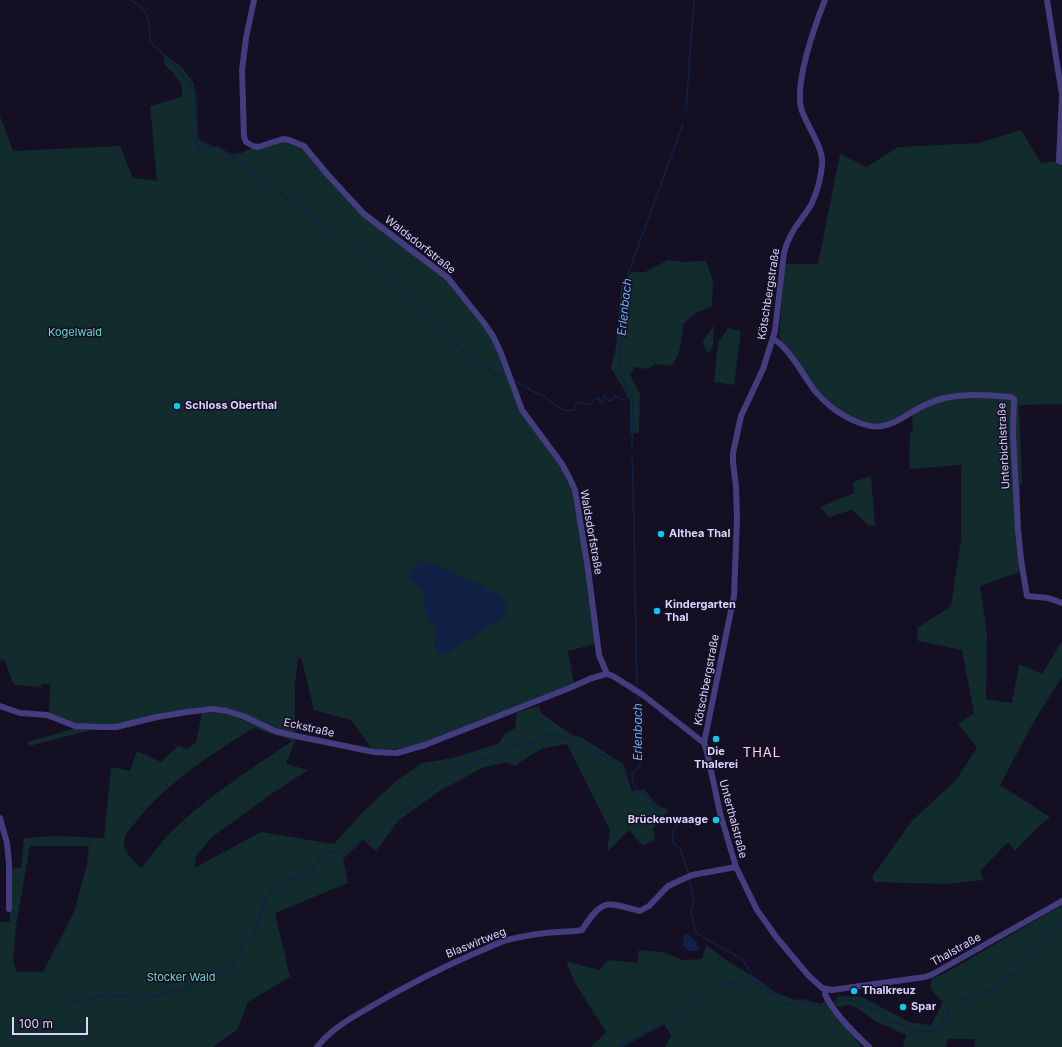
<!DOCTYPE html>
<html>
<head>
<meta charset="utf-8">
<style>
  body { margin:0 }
  #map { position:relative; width:1062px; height:1047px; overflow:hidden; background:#140f23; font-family:Inter,sans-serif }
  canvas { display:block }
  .scale { position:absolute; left:12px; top:1017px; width:76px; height:18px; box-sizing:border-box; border:2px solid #dad3fd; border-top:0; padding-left:5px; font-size:12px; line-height:14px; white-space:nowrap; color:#dad3fd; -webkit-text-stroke:3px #140f23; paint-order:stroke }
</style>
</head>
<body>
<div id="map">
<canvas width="1062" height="1047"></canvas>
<div class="scale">100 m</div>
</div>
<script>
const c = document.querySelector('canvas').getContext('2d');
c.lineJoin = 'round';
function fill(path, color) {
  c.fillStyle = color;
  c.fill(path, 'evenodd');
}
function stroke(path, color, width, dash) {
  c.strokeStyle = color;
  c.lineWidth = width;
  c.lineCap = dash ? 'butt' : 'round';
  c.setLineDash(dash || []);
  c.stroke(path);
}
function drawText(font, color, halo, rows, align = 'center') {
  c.font = font + ' Inter,sans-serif';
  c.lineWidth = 3;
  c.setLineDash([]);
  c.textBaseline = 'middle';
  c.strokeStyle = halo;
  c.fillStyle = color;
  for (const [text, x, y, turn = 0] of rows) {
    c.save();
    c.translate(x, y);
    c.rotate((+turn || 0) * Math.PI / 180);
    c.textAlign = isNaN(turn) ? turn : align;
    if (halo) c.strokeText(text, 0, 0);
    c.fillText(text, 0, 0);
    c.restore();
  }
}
fill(new Path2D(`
  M164,54l18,13 12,17 5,56 33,14 10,-1 4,-3 37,-10 19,7 37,44 107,87 45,59 17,36 2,12 10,25 41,56 11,25 14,78 9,75 -27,7 6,32 -150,60c-17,5 -34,8 -52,6l-21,-29 -37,-10 -12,-50 -4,-3 -3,29v48l-81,-26 -96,17 -42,-1 -27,-10 1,-30h-8l-1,3 -27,-2 -10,-26 -4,1v-544l13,35 107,-5 13,32 24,3 -7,-75 32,-9c2,-15 -8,-23 -18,-33zM436,565l20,11 28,10 -16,53 -23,15 -10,-9 2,-12 -11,-20 -2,-22z
  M1021,130l20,33 16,-2 5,5v238l-43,1 3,77 -2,3 1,43 4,42 -45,16 7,48 -1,65 26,4 7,-39 23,10 20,-33v36l-26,41 -36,67 50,32 -14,12 -21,22 -7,-9 -28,29 4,9 -39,4 -71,-2 -2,-5 40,-56 45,-42 20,-32 -19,-23 16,-11 -12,-63 -44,-9 -1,-13 34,-22 10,-67v-74l-52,4 1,-36 3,-3 -1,-13 -2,-6c-9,5 -18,11 -29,12 -46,3 -78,-54 -102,-86l6,-73h33l22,-110 27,13 31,-20 81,-4z
  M668,260l15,2 23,-1 7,19 -1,26 -16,7 -13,11c-1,15 -2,31 -12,42l-15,-2 -9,5 -12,-2 -5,8 10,19 -1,39 -9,1v-34l-19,-32 5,-22 6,-65 10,-9h13z
  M714,325l-1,20 -4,9 -5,-7 -1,-6z
  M728,328l13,3 -7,54 -20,-3 4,-39z
  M871,476l4,49 -6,1 -17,-16 -23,7 -9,-10 34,-14 -1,-11z
  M539,706l2,7 31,22 9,2 42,27 9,27 12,-2 14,17 11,4 -16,19 2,12 -13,4 -13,-15 -22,22 3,-22 -43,-86 -23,4 -15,8 -14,10 -8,-4 -25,6 -44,24 -40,29 -22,30 -13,-11 -20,19 5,24 -73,30 15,64 -42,25 -11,28 -24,17h-213v-125h10v-53l11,-1 3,-30 32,-2 48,2 7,-71 19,4 7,-20 24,11 17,-16 9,3 9,-7 6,-29c11,0 23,-1 33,3 21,7 39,20 61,23l-10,25 22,6 -35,23 -61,44 -16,19 -2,12 67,-36 73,12 29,-32 33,-31 26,-18 31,-5 45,-14 7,-10 10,-6 2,-16zM254,728l37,12 1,1c-41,28 -84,55 -120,90 -11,11 -21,25 -31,37 -6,-6 -17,-15 -17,-24 -1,-9 6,-15 11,-21 30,-39 77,-70 119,-95zM30,846h59l-2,18 -13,48 -31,60h-26l-4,-12 3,-34z
  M76,728l15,2 -62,16 -1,-4z
  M1062,905v142h-87l-1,-8h-26l-2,8h-43l3,-12 -31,-14 -19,-14 -7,-2 -9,2 -3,-1 -2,-6 4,-4 23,1 47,25 22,3 12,-23c-7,-7 -16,-12 -11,-23l17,-8z
  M706,945l23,17 27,16 20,15 20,7 8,-1 17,5 4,-3 8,8 -3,1 32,37h-197l6,-12 -7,-11 -41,23h-32l15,-15 -32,-51 -8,-20 33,9 9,-10 29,3 2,-13 25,2 18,8 20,-1z`), '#122b2c');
fill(new Path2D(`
  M419,560l17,5 20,11 28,10 15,9 8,12 -4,11 -58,36 -8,-1 -2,-8 2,-12 -11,-20 -2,-22 -8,-5 -9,-9z
  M687,934c6,4 10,8 13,15l-3,2h-8l-6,-5 1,-11z`), '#102145');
stroke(new Path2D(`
  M130,0c21,9 19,22 20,42l30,29 16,22 1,42 -1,10 3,5 8,-3h12c5,5 12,7 19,12
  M686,109l8,-109
  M240,162l7,7 24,16 18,15 66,48 92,89
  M450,339l30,26h8l3,7 6,3 8,1
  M514,380l20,12 8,3 19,14 8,2 7,-2 -1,-4 2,-2 2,1 5,-2 1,2 5,1 5,-6 4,-1 1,3 2,1 2,-6 2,1 2,4 5,-1 1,-4 8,4h3l3,-4 3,1
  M632,447l1,-48 -15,-27 10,-98 55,-150
  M632,457c3,77 3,155 5,232
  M638,695l2,70 -8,10 2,12 15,10 11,19 5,4 8,1 4,4 -4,6 -1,9 3,5 5,3 9,27
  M689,879l5,20 -3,13 5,21 46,26 15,24 30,22 18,-4 19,6 4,-1
  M833,1003c16,-8 21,0 36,5 4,1 8,0 12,3 4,3 3,8 6,11l12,1 11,6 8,2h12l10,-2 9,-21 9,-7 22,-6 5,-3 9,-3 5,-7 19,-11 44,-47
  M54,1006l53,-11 35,3 8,-2 5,1 19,-7 6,1 19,-10h14l12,-12 6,-2 13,-22 10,-11 9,-32 9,-13 13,-9 19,-3 6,-3 14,-22 21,1 11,-10 9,-4 61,-45 24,-21 31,-15h7l6,-4 22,-9h7l4,-4 6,2 5,-4 16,-6 16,7 19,13 7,-2c6,5 12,6 18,10 7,4 11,11 18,14
  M620,1047l34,-20 4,1 12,-8 14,-4 14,-14 2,-5 6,-1 7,-6 12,-7 6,1 14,-4 12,3`), '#102145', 1.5);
stroke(new Path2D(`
  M254,0l-8,38 -4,32 2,67 2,5 7,4 5,1 25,-8 6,1 15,6 24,29 36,39 84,64 36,45 9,13 8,17 21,57 40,54 7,13 6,13 13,79 11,86 8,19
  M1047,0l15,95 -3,66 3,1
  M773,339c14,6 32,39 42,52 8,9 17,18 28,24 49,29 56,-5 98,-16 23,-6 47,-4 70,-2l3,2 -1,34 5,97 3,30 6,36 21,2 14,5
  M607,674l6,2 30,19 61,48 3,9 13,61 16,54 21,43 20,28 31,37 14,13 10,2 93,-13 8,-3 129,-73
  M0,706l20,7 27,2 28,11 24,1h17l41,-10 30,-5 25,-3 15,2 16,5 32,15 16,4 83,17 23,1 28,-8 142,-56 25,-11 15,-4
  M704,743l30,-147 3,-77 -1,-33 -3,-23v-10l8,-37 22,-47 12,-38 9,-78c3,-12 8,-22 16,-32 4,-6 9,-12 12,-18 5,-11 9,-26 10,-38 2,-17 -14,-37 -20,-54 -9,-25 13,-86 23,-111
  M0,818l7,25 2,20v46
  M826,990l-1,4c7,17 30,40 44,53
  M317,1047c14,-18 34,-29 53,-40 34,-20 67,-37 103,-53 11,-4 23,-11 34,-14 16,-4 34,-7 51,-8 9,-1 15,0 24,-2 21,-32 23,-28 58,-19l9,-5 19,-20 24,-11 44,-8`), '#433d7f', 6);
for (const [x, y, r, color] of [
  [177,406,4,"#0ccaef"],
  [661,534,4,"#0ccaef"],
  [657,611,4,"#0ccaef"],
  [716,739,4,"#0ccaef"],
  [716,820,4,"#0ccaef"],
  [854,991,4,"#0ccaef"],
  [903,1007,4,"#0ccaef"]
]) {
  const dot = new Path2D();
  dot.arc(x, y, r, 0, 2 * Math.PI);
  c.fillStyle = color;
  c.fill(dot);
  stroke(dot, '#140f23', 1.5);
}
drawText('11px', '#dad3fd', '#140f23', [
  ["Waldsdorfstraße",420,245,38],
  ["Kötschbergstraße",769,294,-81],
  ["Unterbichlstraße",1004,446,-93],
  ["Waldsdorfstraße",591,532,80],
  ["Kötschbergstraße",707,680,-79],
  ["Eckstraße",309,728,13],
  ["Unterthalstraße",733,819,75],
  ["Blaswirtweg",476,943,-22],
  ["Thalstraße",956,950,-29]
]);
drawText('11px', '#63d9c3', '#140f23', [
  ["Kogelwald",75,333],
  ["Stocker Wald",181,978]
]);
drawText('bold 11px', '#dad3fd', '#140f23', [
  ["Schloss Oberthal",185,406],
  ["Althea Thal",669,534],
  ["Kindergarten",665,605],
  ["Thal",665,618],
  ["Die",716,752,"center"],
  ["Thalerei",716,765,"center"],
  ["Brückenwaage",708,820,"right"],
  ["Thalkreuz",862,991],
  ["Spar",911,1007]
], 'left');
drawText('italic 12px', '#66abf7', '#140f23', [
  ["Erlenbach",625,307,-84],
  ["Erlenbach",638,732,-90]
]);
c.letterSpacing = '1px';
drawText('13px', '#fdd5ec', '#140f23', [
  ["THAL",762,753]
]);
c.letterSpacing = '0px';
</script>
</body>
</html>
